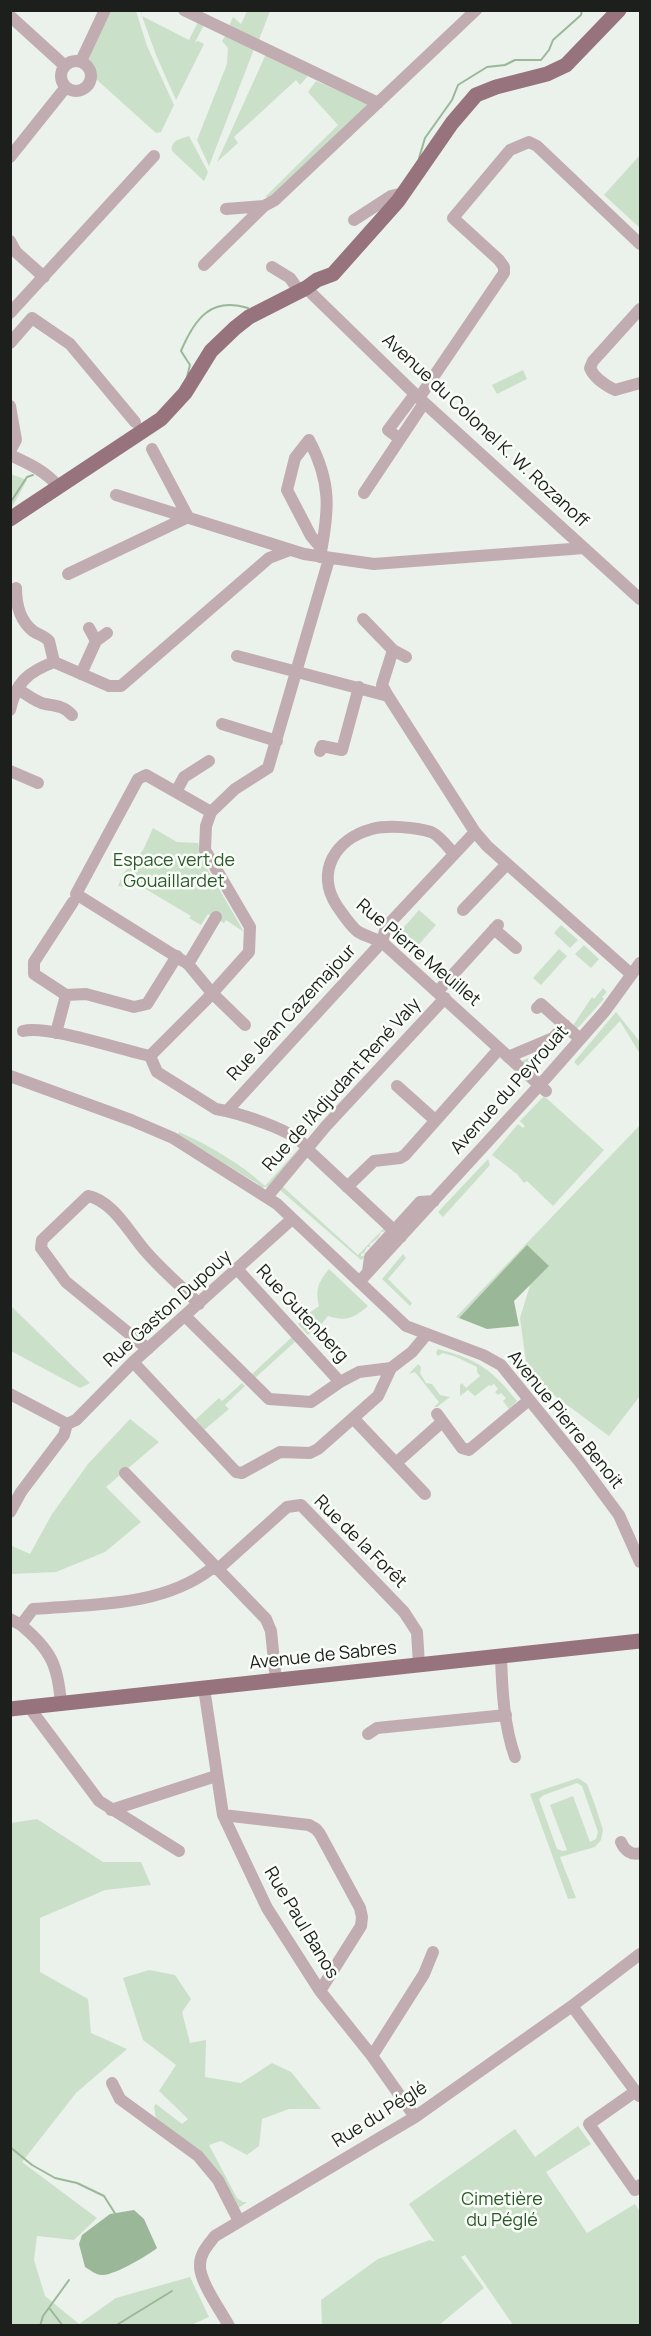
<!DOCTYPE html>
<html>
<head>
<meta charset="utf-8">
<style>
  body { margin:0 }
  #map { position:relative; width:651px; height:2336px; overflow:hidden; background:#ebf1eb; font-family:Manrope,sans-serif }
  canvas { display:block }
  .frame { position:absolute; inset:0; border:12px solid #1d1f1d; pointer-events:none }
</style>
</head>
<body>
<div id="map">
<canvas width="651" height="2336"></canvas>
<div class="frame"></div>
</div>
<script>
const c = document.querySelector('canvas').getContext('2d');
c.lineJoin = 'round';
function fill(path, color) {
  c.fillStyle = color;
  c.fill(path, 'evenodd');
}
function stroke(path, color, width, dash) {
  c.strokeStyle = color;
  c.lineWidth = width;
  c.lineCap = dash ? 'butt' : 'round';
  c.setLineDash(dash || []);
  c.stroke(path);
}
function drawText(font, color, halo, rows, align = 'center') {
  c.font = font + ' Manrope,sans-serif';
  c.lineWidth = 5;
  c.setLineDash([]);
  c.textBaseline = 'middle';
  c.strokeStyle = halo;
  c.fillStyle = color;
  for (const [text, x, y, turn = 0] of rows) {
    c.save();
    c.translate(x, y);
    c.rotate((+turn || 0) * Math.PI / 180);
    c.textAlign = isNaN(turn) ? turn : align;
    if (halo) c.strokeText(text, 0, 0);
    c.fillText(text, 0, 0);
    c.restore();
  }
}
fill(new Path2D(`
  M111,11h25l11,35 27,59 -13,27 -5,1 -60,-54 -8,-20z
  M141,11h1v5l47,24 9,-18 6,3 -9,17 3,-1 6,3 -28,56 -20,-45 -14,-39z
  M247,11h23l-12,31 -29,-16 4,-9 8,7z
  M226,35l28,14 -45,117 -12,-26 30,-76 1,-16 -6,-7z
  M266,54l40,20 1,3 -7,8 -4,-5 -62,57 4,6 -21,19z
  M316,81l54,23 -100,93h-5l73,-72 -30,-33z
  M189,136l19,36 -4,9 -32,-30c-2,-11 9,-12 17,-15z
  M640,155v73l-36,-33z
  M523,370l4,9 -30,15 -5,-9z
  M11,474l16,6 -16,29 -1,-35z
  M153,828l24,14 21,1 6,20 40,69 -18,-12 -2,3 -16,-9 -7,11 -12,-7 2,-2 -47,-28 -26,-2 5,-12 20,-24z
  M419,910l17,15 -22,25 -17,-15z
  M561,925l17,15 -8,8 -16,-15z
  M584,945l15,14 -8,9 -16,-14z
  M559,949l8,7 -26,29 -8,-7z
  M603,988l4,4 -5,5 2,2 -29,32 -3,-4 20,-30 2,2z
  M616,1012l24,30v12l-20,-33 -42,45 -4,-4z
  M565,1027l3,3 -34,42 -12,-11 24,-11z
  M544,1096l60,54 -51,56 -26,-25 -3,2 -7,-9 -25,-19 26,-31 5,4 2,-2 -5,-5z
  M640,1125v271l-31,40 -81,-60 -8,-58 11,-36 -3,-36 -69,72 -3,-1z
  M179,1132c30,13 62,32 86,54l36,-40 -31,40 -9,2 -3,-2v-2l-70,-43 -12,-3z
  M488,1159l2,6 -47,52 -5,-5z
  M282,1186l76,69 27,-28 4,4 -8,1 -3,6 -8,6v3h-3l-3,6 -3,1v2h6l-6,4 -82,-71z
  M403,1254l3,4 -18,21 24,24 -2,3 -28,-27z
  M329,1269l39,37c-14,12 -22,16 -40,10l-13,16 -2,-2 -5,5 -10,-11 5,-4 -1,-2 17,-12c-4,-16 -1,-24 10,-37z
  M11,1306l79,77 -10,5 -69,-37z
  M293,1336l4,4 -42,38 -4,-3z
  M438,1349c40,10 54,21 79,52l-8,8 -6,-8 3,-3 -5,-5 -3,2 -3,-3 3,-3 -4,-5 -3,2 -2,-1 -14,11 -7,-6 -8,6v-11l2,-2 4,5 14,-12 -3,-4v-5l-21,-10 -13,-4 -5,3 -2,-3z
  M418,1364l3,3 -1,6 6,10 6,1 8,11 10,2 -13,10h-3l5,-5 -24,-30 -6,2z
  M242,1383l3,3 -20,19 4,4 -25,21 -9,-10 24,-22 3,3z
  M130,1419l29,23 -53,45 35,35 -36,30 -49,20 -45,2 -1,-29 20,9 22,-40 36,-50z
  M578,1778l9,6 8,21 8,25 -2,10 -6,7 -35,10 16,41 -8,1 -38,-105zM577,1783l5,3 16,46 -2,7 -6,3 -17,-46 -23,9 17,45 -4,1 -6,-2 -18,-50 5,-4z
  M37,1819l66,43h38l10,23 -46,5 -65,28v54l48,27 3,34 36,16 -51,44 -54,69 75,56 -23,22 -37,-4 -3,24 11,36 34,28 37,-26 74,-21 19,40 -18,8h-180v-502z
  M149,1970l26,5 16,24 -9,13 8,31 16,-3 -1,37 36,6 31,-20 19,9 30,37h-32l-27,10 -3,27 -12,9 -26,-14 -12,4 28,53 6,4h4l-10,7 -23,-43 -58,-47 -2,-13 2,-2 26,20 6,-5 -29,-28 17,-26 -33,-25 -20,-62z
  M578,2126l13,18 -45,28 41,61 48,-29 5,8v113h-127l-48,-70 -4,2 23,31 -45,37h-117l-1,-25 57,-41 52,-19 5,2 -26,-38 106,-75 20,28z`), '#cbe0c9');
fill(new Path2D(`
  M527,1245l22,21 -35,35 5,25 -32,3 -28,-11z
  M134,2210l10,9 13,29c-8,7 -44,28 -55,27 -6,0 -12,-5 -17,-8l-6,-23 3,-9 28,-21z`), '#9ab897');
stroke(new Path2D(`
  M419,158l6,-20 27,-38 6,-15 29,-18 18,-2 10,-5h26l8,-10 4,-10 28,-25 1,-5
  M187,377l3,-12 -9,-14c14,-33 30,-54 67,-43
  M10,503l17,-26 6,-2
  M10,2147l22,18 23,13 22,5 27,13 12,19
  M50,2309l13,17
  M40,2326l3,-10 26,-36
  M115,2326l57,-35`), '#9ab897', 2);
stroke(new Path2D(`
  M184,10l194,93
  M10,16l55,50
  M61 76a15 15 0 1 1 30 0a15 15 0 1 1-30 0Z
  M81,61l24,-51
  M10,157l56,-70
  M226,209l38,-3
  M354,220l37,-24 13,-3
  M10,241l6,11 28,25
  M204,265l60,-59 11,-6 201,-190
  M272,267l18,11 9,13
  M306,288l113,110 221,201
  M640,309l-47,52 -3,7c4,10 15,17 25,22l25,-7
  M10,313l144,-157
  M10,343l22,-25 38,26 65,78
  M419,398l85,-125v-6l-5,-7 -46,-42 57,-68 19,-8 8,4 103,98
  M10,406l6,34 -6,11
  M400,439l-12,-9 27,-36
  M10,455c20,9 35,16 49,32
  M364,493l60,-90
  M116,495l188,59 70,10 210,-16
  M320,557c9,-46 12,-74 -11,-117l-14,18 -8,32 24,46 10,12
  M68,574l120,-57 -36,-68
  M16,588c0,16 3,32 17,43 6,4 12,5 16,10l5,21
  M363,619l30,31
  M96,641l11,-8
  M237,656l151,40 87,136 12,14 144,128
  M81,674l15,-33 -7,-13
  M18,689c8,5 18,13 27,15 11,2 19,2 27,11
  M388,696l-6,-11 11,-35 13,7
  M10,710c6,-28 18,-38 44,-48l55,24h12l148,-128 21,-8
  M222,724l55,17
  M320,751l2,-5 20,4 17,-63
  M10,771l28,12
  M176,792l8,-15 25,-16
  M211,812l-65,-37 -8,4 -62,115 112,70 24,29 33,32
  M454,854c-6,-7 -15,-19 -23,-22 -16,-5 -43,-7 -59,-3 -37,10 -57,43 -35,77 6,8 12,18 20,25 7,5 17,7 25,11l164,149
  M463,910l44,-46
  M494,929l22,19
  M188,964l28,-47
  M438,991l60,-66
  M66,995l-32,-21v-12l39,-60
  M537,1008l4,-4 39,35
  M23,1031c25,-6 98,19 127,25
  M56,1033l10,-38 20,-1 48,13 13,-3 30,-48
  M150,1056l57,-57 42,-47 1,-25 -45,-77 1,-24 5,-14 24,-23 33,-21 61,-209
  M150,1056l7,16 59,37c19,3 83,22 91,40l94,88
  M508,1057l45,-19 12,-13
  M10,1076l121,44 42,18 104,66 129,122 77,29 18,10 78,96 40,54 21,47
  M397,1086l38,34
  M227,1111l155,-169 4,-15 89,-95
  M347,1187l27,-26 26,-3 5,-3 94,-106
  M267,1197l59,-71 119,-128
  M238,1270l102,112
  M368,1272l2,-15 50,-55 14,-1
  M360,1281l187,-204 58,-66 35,-48
  M185,1316l84,83 42,3 29,-20 19,-10 32,-4
  M148,1349l-82,-67 -25,-34 1,-8 46,-44c26,5 43,40 60,58 16,18 34,33 51,50
  M133,1362l103,110 6,1 38,-21 30,1 8,-4 60,-53 13,-28 21,-16 15,-18
  M10,1394l57,30
  M437,1414l25,34 7,2 60,-50
  M353,1418l72,76
  M67,1424l9,-4 57,-58 159,-143
  M396,1463l46,-41
  M125,1473l141,146 5,12 5,50
  M10,1512l11,-20 43,-57 3,-11
  M218,1569l69,-62 14,-2 103,107 13,20 2,33
  M10,1619l11,6
  M501,1656c1,34 3,70 14,101
  M204,1688l19,127 44,93 53,83 52,65 43,61
  M61,1704c-3,-39 -10,-54 -40,-79l12,-16c60,-5 128,-2 178,-40h7
  M29,1707l70,94 80,50
  M368,1734l9,-6 129,-13
  M111,1810l105,-34
  M223,1815l86,10 7,4 4,5 40,74 2,9 -1,9 -41,65
  M621,1842c3,8 11,14 19,11
  M572,2006l67,90
  M372,2056l52,-82 9,-22
  M112,2083l8,16 78,57 20,24 21,41
  M636,2091l-47,33 46,66 5,-5
  M229,2326c-8,-15 -30,-45 -29,-61 0,-12 8,-20 15,-29l200,-119 157,-111 68,-52`), '#c1acb1', 12);
stroke(new Path2D(`
  M10,519l151,-100 24,-26 26,-42 24,-23 14,-11 57,-29 11,-8 16,-6 65,-73 54,-78 24,-28 20,-8 51,-13 19,-9 53,-55
  M10,1709l630,-68`), '#97737e', 15);
drawText('18px', '#1d1f1d', '#f9fff8', [
  ["Avenue du Colonel K. W. Rozanoff",485,431,43],
  ["Rue Pierre Meuillet",418,953,40],
  ["Rue Jean Cazemajour",292,1013,-47],
  ["Rue de l'Adjudant René Valy",342,1085,-48],
  ["Avenue du Peyrouat",510,1090,-48],
  ["Rue Gaston Dupouy",168,1309,-42],
  ["Rue Gutenberg",302,1314,47],
  ["Avenue Pierre Benoit",565,1420,51],
  ["Rue de la Forêt",360,1542,45],
  ["Avenue de Sabres",323,1656,-6],
  ["Rue Paul Banos",301,1923,59],
  ["Rue du Péglé",380,2115,-32]
]);
drawText('18px', '#2d582b', '#f9fff8', [
  ["Espace vert de",174,861],
  ["Gouaillardet",174,882],
  ["Cimetière",502,2200],
  ["du Péglé",502,2221]
]);
</script>
</body>
</html>
